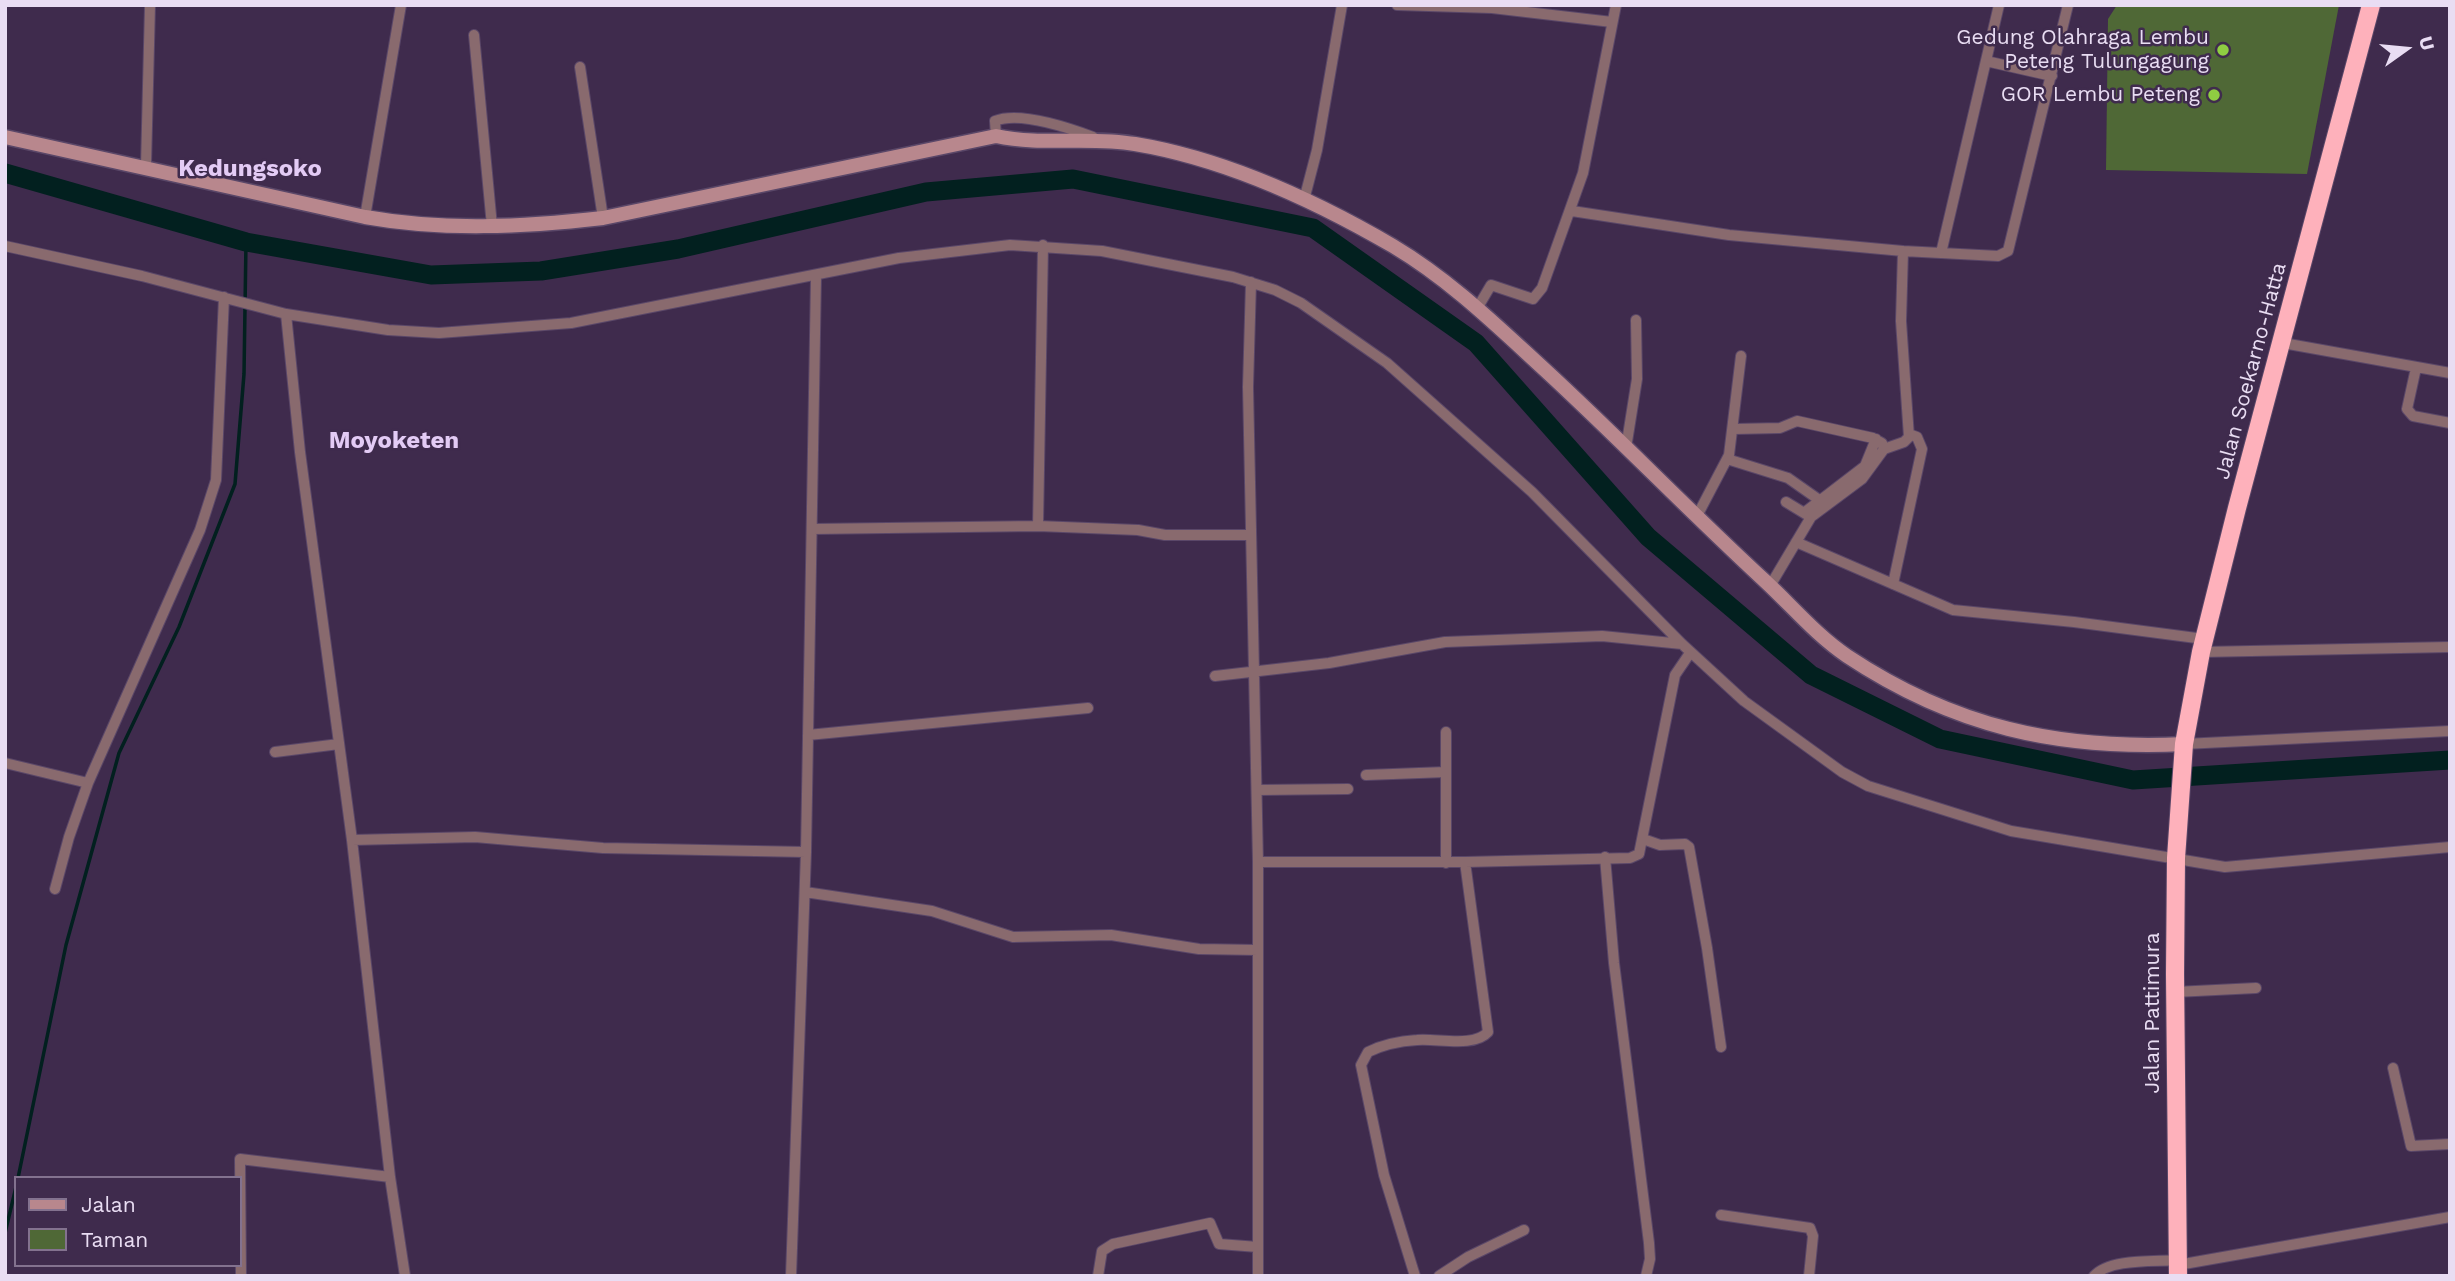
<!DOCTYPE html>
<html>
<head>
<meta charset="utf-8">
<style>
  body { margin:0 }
  #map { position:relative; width:2455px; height:1281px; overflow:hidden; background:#3f2b4d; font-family:"Work Sans",sans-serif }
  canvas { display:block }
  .frame { position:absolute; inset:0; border:7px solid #e9ddf3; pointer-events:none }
  .legend { position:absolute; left:14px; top:1176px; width:228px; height:91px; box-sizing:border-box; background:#3f2b4d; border:2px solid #83728f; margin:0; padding:9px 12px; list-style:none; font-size:21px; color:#e9ddf3 }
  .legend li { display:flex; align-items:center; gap:14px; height:35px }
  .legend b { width:35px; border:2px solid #83728f }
  .north { position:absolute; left:2371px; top:14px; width:70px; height:70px; -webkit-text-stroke:5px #3f2b4d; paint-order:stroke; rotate:75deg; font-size:19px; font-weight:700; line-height:28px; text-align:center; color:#e9ddf3 }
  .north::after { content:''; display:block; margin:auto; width:24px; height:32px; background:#e9ddf3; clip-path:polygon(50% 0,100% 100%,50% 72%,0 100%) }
</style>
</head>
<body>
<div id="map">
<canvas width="2455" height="1281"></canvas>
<div class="frame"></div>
<ul class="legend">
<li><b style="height:9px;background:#b8878d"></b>Jalan</li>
<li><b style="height:19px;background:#4f6836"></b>Taman</li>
</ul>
<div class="north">U</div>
</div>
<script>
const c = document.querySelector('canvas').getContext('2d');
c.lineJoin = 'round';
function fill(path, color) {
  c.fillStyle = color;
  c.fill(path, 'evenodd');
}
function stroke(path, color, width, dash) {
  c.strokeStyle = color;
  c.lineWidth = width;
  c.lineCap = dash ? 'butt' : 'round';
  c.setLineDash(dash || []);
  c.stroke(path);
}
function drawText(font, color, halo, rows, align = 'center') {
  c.font = font + ' "Work Sans",sans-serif';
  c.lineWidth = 5;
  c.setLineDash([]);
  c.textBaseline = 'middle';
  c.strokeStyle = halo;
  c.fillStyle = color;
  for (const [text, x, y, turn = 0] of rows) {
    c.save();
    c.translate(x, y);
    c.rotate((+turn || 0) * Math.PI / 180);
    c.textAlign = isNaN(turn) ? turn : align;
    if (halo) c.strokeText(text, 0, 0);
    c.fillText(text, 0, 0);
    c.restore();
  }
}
fill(new Path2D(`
  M2117,5h222l-32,169 -201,-4 2,-151z`), '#4f6836');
stroke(new Path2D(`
  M18,1178l48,-233 53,-192 60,-126 56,-143 9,-110 2,-132
  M5,1233l11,-46`), '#02201f', 3.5);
stroke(new Path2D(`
  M5,173l241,69 185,33 110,-4 137,-22 248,-57 147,-13 240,49 163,115 172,194 163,138 129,64 193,41 317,-20`), '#02201f', 19);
const street = new Path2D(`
  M1397,5l95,3 120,14
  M474,35l18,191
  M1986,61l66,15
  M580,67l23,151
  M996,136l-1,-15c25,-10 74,7 98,16
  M146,166l4,-161
  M1304,200l13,-50 25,-145
  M1572,211l157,24 174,16
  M365,217l36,-212
  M5,246l137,30 144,38 102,16 51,3 132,-10 328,-65 111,-13 92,6 131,26 42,13 26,13 86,60 145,129 150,152 62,57 98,71 26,14 143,45 214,36 225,-20
  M1941,253l57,3 10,-5 60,-246
  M1251,282l-3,105 10,475v414
  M1478,307l13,-22 42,14 9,-11 41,-115 33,-168
  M286,314l14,138 52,388 38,337 15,99
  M2283,343l167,30
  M2416,368l-9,41 6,7 37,7
  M1734,429l46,-1 17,-7 76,17 9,5 2,6
  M1626,448l11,-69 -1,-59
  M1727,459l61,19 37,26
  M1786,502l23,14
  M1805,512l60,-46 11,-27
  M1697,516l32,-61 12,-99
  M1038,526l5,-281
  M812,529l226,-3 100,4 27,5h86
  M1796,542l157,68 121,12 130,17
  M1893,584l29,-135 -5,-12 -8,-3
  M1770,586l41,-69 51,-38 22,-30 20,-7 5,-5 -8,-116 2,-70 38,2 58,-248
  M2201,652l249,-5
  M1215,676l114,-13 116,-21 157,-6 80,8
  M1446,732v131
  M808,735l280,-27
  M2184,744l266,-13
  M275,752l64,-8
  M5,763l83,20
  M1366,775l80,-3
  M1257,790l91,-1
  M1643,839l17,6 25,-1 4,3 18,101 14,99
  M352,840l123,-3 128,11 203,4
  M1605,857l9,106 35,280 1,16 -4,17
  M1258,862h207l23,170c-14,16 -51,6 -71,8 -16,1 -35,5 -49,12l-7,13 23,110 31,101
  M1465,862l165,-4 9,-4 36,-179 15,-22
  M55,889l14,-52 19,-54 112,-253 16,-50 8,-183
  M805,892l127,19 81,26 98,-2 88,14 59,1
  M2175,992l81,-4
  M2393,1068l18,78 39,-2
  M1721,1215l89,13 3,8 -4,40
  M2178,1265l272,-48
  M241,1276l-1,-117 150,18
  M791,1276l15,-424 10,-575
  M1098,1276l4,-25 11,-7 97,-21 9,21 39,3
  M1439,1276l29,-19 56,-27
  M2094,1276c16,-18 60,-14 84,-16`);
const secondary = new Path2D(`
  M5,137l360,80c78,14 159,10 238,1l393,-82c47,10 93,0 139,8 91,15 179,56 258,102 57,34 102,78 151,123 75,69 146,143 221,212 27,25 51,54 82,75 107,71 211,94 337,88`);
const highway = new Path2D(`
  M2178,1276l-3,-302 1,-116 8,-114 17,-92 36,-144 134,-503`);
stroke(street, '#5a4768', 12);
stroke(secondary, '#5a4768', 17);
stroke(highway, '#5a4768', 20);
stroke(street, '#896a6e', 10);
stroke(secondary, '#b8878d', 14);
stroke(highway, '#feb1bb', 18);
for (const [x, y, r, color] of [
  [2223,50,7,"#8fcd42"],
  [2214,95,7,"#8fcd42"]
]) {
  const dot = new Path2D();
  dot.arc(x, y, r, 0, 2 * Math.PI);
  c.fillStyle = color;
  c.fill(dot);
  stroke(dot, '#3f2b4d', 2.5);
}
drawText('21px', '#e9ddf3', '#3f2b4d', [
  ["Gedung Olahraga Lembu",2209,38],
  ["Peteng Tulungagung",2209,62],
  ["GOR Lembu Peteng",2200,95]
], 'right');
drawText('21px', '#e9ddf3', '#3f2b4d', [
  ["Jalan Soekarno-Hatta",2251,371,-75],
  ["Jalan Pattimura",2153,1013,-90]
]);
drawText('bold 24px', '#e3cbf5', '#3f2b4d', [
  ["Kedungsoko",250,169],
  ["Moyoketen",394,441]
]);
</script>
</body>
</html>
